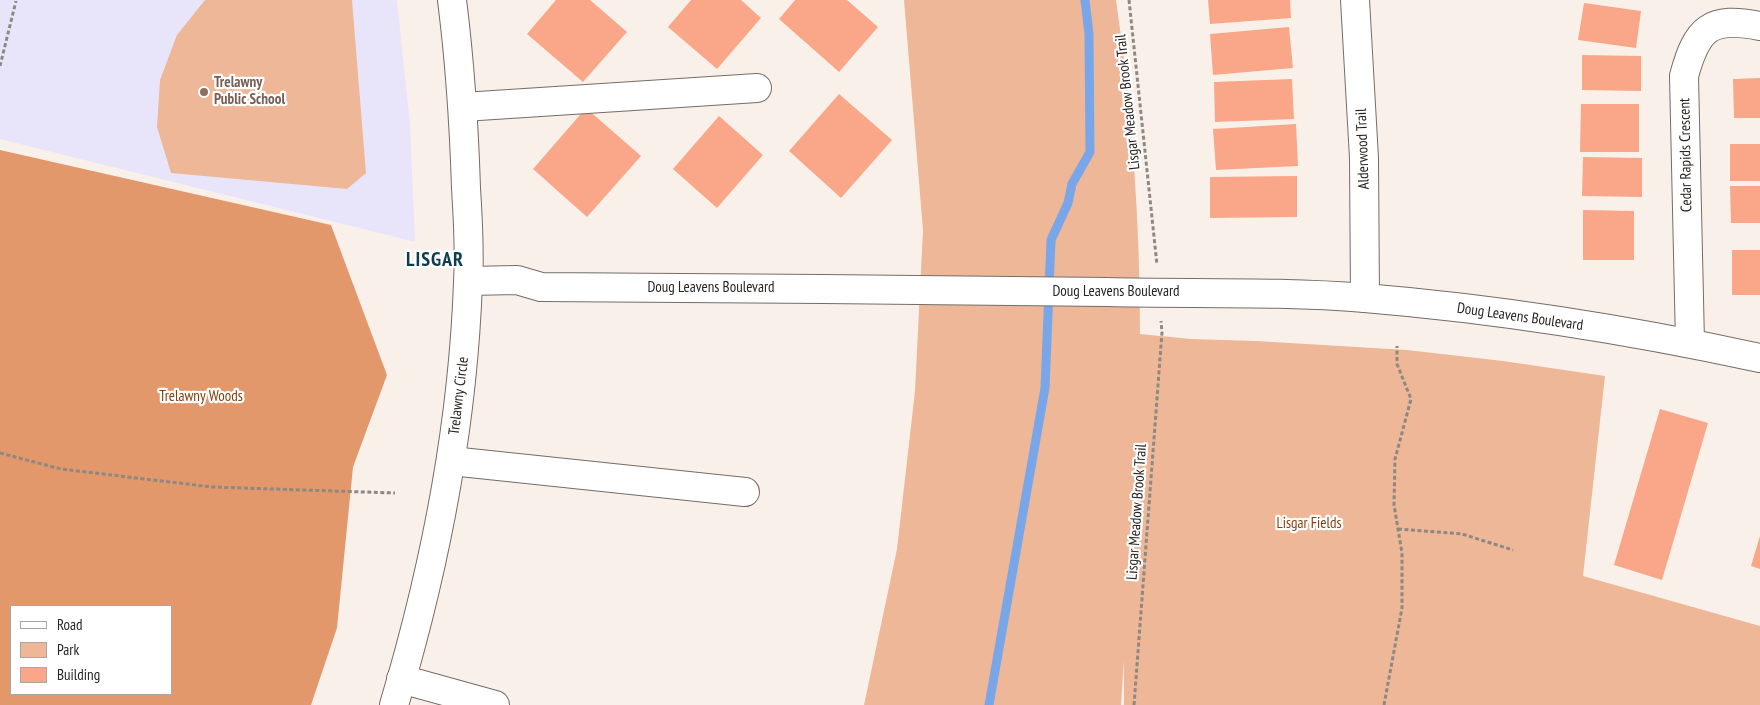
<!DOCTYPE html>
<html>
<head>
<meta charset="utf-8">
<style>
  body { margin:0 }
  #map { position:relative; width:1760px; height:705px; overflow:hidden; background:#faf0ea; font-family:"PT Sans Narrow",sans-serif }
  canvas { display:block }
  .legend { position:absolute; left:10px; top:605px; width:162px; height:90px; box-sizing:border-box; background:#fff; border:1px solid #a9a7a6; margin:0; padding:6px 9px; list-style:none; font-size:15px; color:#272421 }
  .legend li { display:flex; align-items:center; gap:10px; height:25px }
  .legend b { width:25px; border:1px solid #a9a7a6 }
</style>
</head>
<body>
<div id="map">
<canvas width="1760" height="705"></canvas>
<ul class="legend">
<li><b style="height:6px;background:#fff"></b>Road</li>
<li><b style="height:14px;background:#eeb798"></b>Park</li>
<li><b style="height:14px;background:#faa689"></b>Building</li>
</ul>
</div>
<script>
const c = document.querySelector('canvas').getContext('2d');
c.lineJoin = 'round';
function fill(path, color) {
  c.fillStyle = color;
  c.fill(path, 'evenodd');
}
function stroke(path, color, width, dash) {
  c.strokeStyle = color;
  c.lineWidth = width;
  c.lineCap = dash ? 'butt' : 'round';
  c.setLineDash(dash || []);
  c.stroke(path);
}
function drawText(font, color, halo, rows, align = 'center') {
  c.font = font + ' "PT Sans Narrow",sans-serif';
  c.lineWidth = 4.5;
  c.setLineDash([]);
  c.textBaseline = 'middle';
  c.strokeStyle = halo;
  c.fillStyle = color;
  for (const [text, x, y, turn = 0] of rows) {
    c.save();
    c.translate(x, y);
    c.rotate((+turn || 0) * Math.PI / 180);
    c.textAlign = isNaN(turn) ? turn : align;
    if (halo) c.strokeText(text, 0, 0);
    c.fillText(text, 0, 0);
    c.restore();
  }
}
fill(new Path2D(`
  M0,0h397l13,124 5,118 -415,-103z`), '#e8e5fb');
fill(new Path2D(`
  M205,0h147l14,173 -19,16 -176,-16 -14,-46 3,-47 17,-45z
  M904,0h212c16,110 24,222 24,334l51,5 65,2 151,9 96,11 102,15 -22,200 177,50v79h-636v-45l-3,45h-257l33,-156 18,-158 8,-161z`), '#eeb798');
fill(new Path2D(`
  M0,150l331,75 56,150 -34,92 -16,161 -26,77h-311zM11,606h160v88h-160z`), '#e3986b');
stroke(new Path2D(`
  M989,705l56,-317 6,-148 17,-37 4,-19 18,-32 -1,-118 -4,-34`), '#79a6e8', 9);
fill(new Path2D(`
  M556,0h34l37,32 -44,50 -56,-48z
  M691,0h50l20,18 -44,51 -49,-42z
  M795,0h52l31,27 -39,45 -60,-53z
  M1208,0h82l1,18 -81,6z
  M1584,3l57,8 -5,37 -58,-8z
  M1289,27l4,41 -80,7 -3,-41z
  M1582,55l59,1v35l-59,-1z
  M1760,78v40h-26l-1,-39z
  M1292,79l2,40 -79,3 -1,-40z
  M839,94l53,46 -51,58 -52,-47z
  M1581,104h58v48h-59z
  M586,108l55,48 -54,61 -54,-48z
  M719,116l44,39 -46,53 -44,-39z
  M1296,124l2,42 -82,4 -3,-41z
  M1730,144h30v37h-30z
  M1583,157l59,1v39l-60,-1z
  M1297,176v41l-87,1v-41z
  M1730,186h30v37h-29z
  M1583,210l51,1v49h-51z
  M1732,250h28v45h-28z
  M1660,409l48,14 -46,157 -48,-15z
  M1760,536v33l-9,-3z`), '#faa689');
const street = new Path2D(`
  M1355,0l9,158 1,140
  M463,107l294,-19
  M1690,343l-6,-267c13,-48 26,-60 76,-50
  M451,461l294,31
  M401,679l94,26`);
const secondary = new Path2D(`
  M469,281l48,-1 24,7c189,2 377,2 566,5 86,2 172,-1 258,6 132,11 265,32 395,60
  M394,705c41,-137 69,-279 74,-423 2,-31 0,-63 -2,-94 -2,-63 -6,-125 -14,-188`);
stroke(street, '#756c67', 30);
stroke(secondary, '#756c67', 30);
stroke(new Path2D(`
  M1129,0l28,265
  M0,66l16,-65
  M0,453l61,16 151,18 183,6
  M1398,529l64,5 51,16
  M1134,705l28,-373 -1,-11
  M1384,705l18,-97v-55l-8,-48 1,-46 16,-60 -14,-35v-18`), '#8e8883', 3, [4, 2.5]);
stroke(street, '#fff', 28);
stroke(secondary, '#fff', 28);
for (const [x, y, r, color] of [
  [204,92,5,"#8d6e63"]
]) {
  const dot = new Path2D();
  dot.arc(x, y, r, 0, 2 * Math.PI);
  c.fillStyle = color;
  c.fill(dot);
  stroke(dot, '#fff', 2);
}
drawText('bold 15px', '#785e54', '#fff', [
  ["Trelawny",214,83],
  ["Public School",214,100]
], 'left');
drawText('15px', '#272421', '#fff', [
  ["Lisgar Meadow Brook Trail",1128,102,-96],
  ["Alderwood Trail",1363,149,-92],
  ["Cedar Rapids Crescent",1686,155,-91],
  ["Doug Leavens Boulevard",711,288],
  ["Doug Leavens Boulevard",1116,292],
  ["Doug Leavens Boulevard",1520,317,8],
  ["Trelawny Circle",459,396,-83],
  ["Lisgar Meadow Brook Trail",1137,512,-86]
]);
drawText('15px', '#843f0b', '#fff', [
  ["Trelawny Woods",201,397],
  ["Lisgar Fields",1309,524]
]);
c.letterSpacing = '1px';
drawText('bold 20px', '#0e3d51', '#fff', [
  ["LISGAR",435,260]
]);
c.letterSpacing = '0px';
</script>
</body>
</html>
